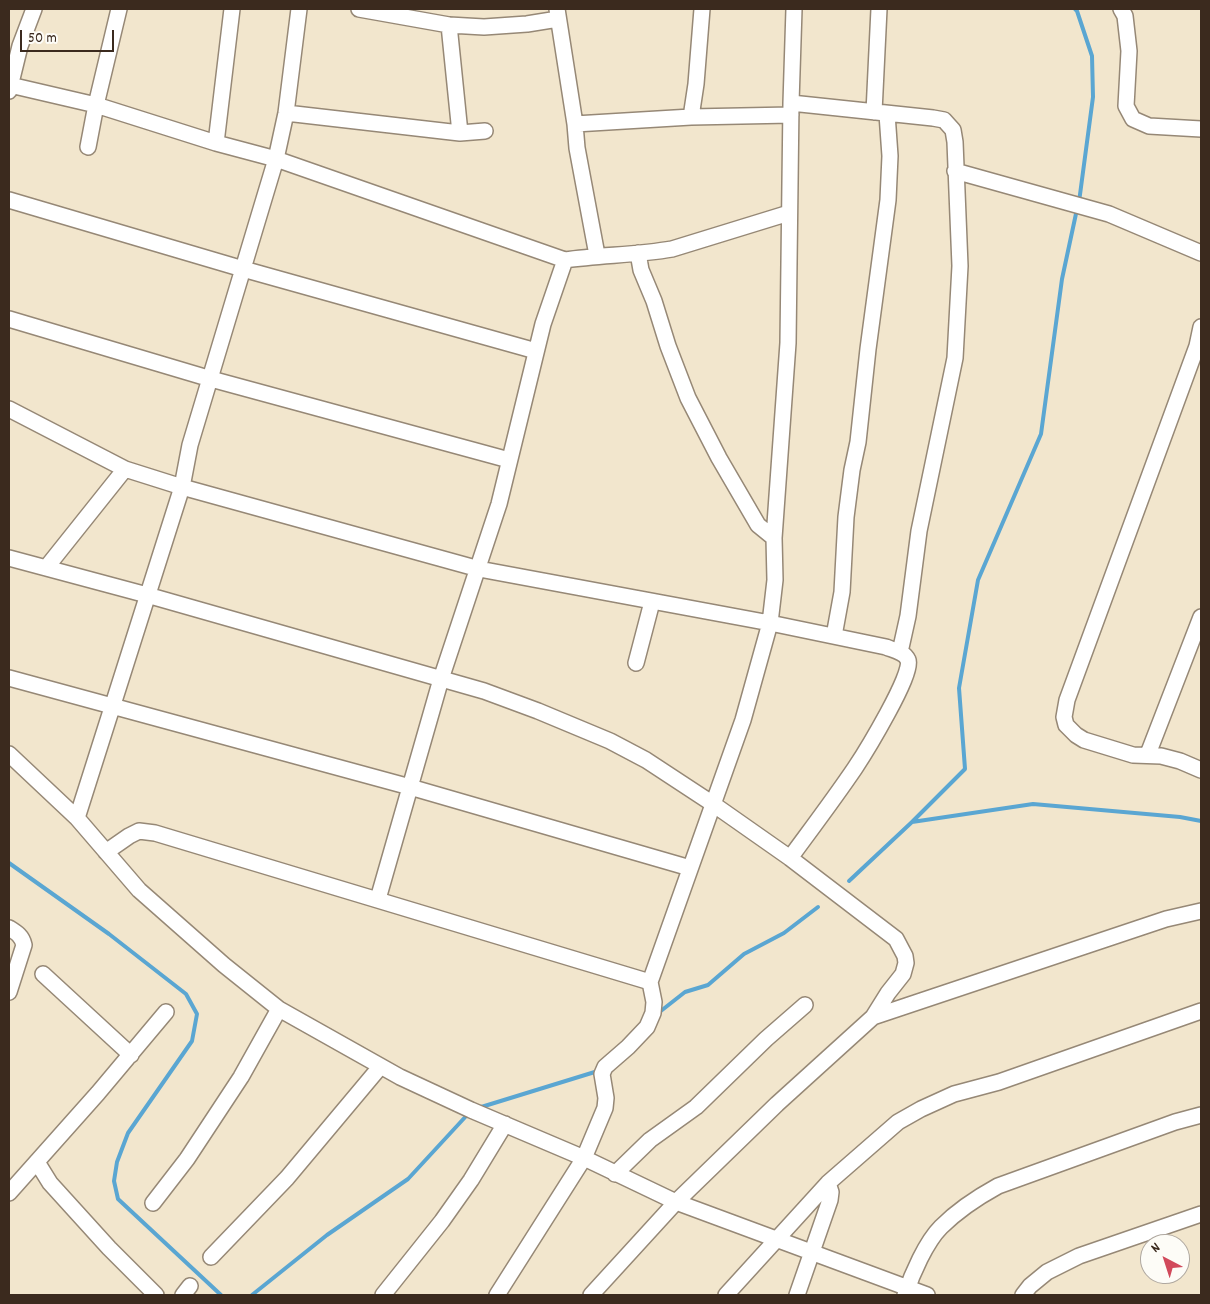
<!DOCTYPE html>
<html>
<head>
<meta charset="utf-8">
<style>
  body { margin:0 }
  #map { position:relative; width:1210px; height:1304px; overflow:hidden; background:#f2e6cd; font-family:Dekko,sans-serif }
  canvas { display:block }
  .frame { position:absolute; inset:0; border:10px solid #3b2a1e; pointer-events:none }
  .north { position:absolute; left:1140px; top:1234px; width:50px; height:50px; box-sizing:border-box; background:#fdfcf7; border:1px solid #afa8a0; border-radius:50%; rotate:320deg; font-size:14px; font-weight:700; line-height:20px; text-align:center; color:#3b2a1e }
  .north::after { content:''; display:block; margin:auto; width:18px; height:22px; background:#d1495b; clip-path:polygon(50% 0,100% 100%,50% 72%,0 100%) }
  .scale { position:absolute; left:20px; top:30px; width:94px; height:22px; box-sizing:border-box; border:2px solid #3b2a1e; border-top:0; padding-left:6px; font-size:15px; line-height:18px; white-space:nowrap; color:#3b2a1e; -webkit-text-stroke:4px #fdfcf7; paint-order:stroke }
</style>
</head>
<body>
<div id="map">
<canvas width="1210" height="1304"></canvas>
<div class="frame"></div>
<div class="north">N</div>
<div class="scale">50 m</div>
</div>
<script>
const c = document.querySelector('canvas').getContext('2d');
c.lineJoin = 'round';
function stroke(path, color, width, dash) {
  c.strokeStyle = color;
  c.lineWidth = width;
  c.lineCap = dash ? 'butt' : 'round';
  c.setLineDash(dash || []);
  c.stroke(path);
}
stroke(new Path2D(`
  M1075,9l2,2 15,45 1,41 -14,105
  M912,822l53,-53 -6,-81 19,-108 63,-146 21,-155 15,-70
  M9,863l100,71 77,60 11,20 -5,27 -64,92 -11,29 -3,19 4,18 103,96
  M849,881l63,-59 121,-18 147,13 21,4
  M657,1014l28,-22 23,-7 36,-31 40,-21 34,-26
  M478,1108l120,-37
  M252,1295l75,-60 81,-56 60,-65`), '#5aa6d2', 4);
const street = new Path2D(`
  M359,9l90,16 35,2 43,-3 31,-5
  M557,9l18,115 2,24 20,107
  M1121,9l4,7 4,35 -3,55 7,13 16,7 52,3
  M449,25l11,108
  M10,85l86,20 120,38 60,16 289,101c36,-5 72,-5 107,-11l117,-36
  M9,91l11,-45 14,-37
  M791,103l142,15 11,2 9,10 2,12 5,124 -5,92 -36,173 -11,85 -8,36
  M874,112l5,-103
  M286,113l174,20 25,-2
  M691,117l5,-33 6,-75
  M575,124l116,-7 100,-2
  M216,143l16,-134
  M88,147l8,-42 23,-96
  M955,171l154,43 92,39
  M9,200l234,69 293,82
  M638,253l3,17 13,31 14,45 20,52 31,60 39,67 16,13
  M9,319l202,60 298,81
  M1201,327l-4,19 -130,354 -3,17 2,8 10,10 8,5 49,15 28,1 19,5 21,9
  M9,409l116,60 57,18 297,82 291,54 116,24c7,3 19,5 22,13 6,13 -43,93 -53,108 -21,31 -43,60 -65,90
  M9,558l138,37 337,96 54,20 72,30 36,19 67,44 77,54 106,81 9,17 1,7 -3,11 -15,19 -15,24 -96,87 -101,98 -85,93
  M46,568l79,-99
  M834,636l8,-44 4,-75 6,-47 6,-28 10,-93 20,-149 2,-44 -3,-42
  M636,663l16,-61
  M9,678l401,109 280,81
  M9,754l68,64 62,72 85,75 55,44 121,68 71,33 113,48 92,44 251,93
  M1148,754l53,-137
  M77,818l105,-331 8,-42 86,-286 10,-46 13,-104
  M106,852l23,-16 10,-5 16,2 495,149
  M378,899l63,-220 58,-175 44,-180 22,-64
  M9,928c8,5 13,8 15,17l-15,47
  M43,974l88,81
  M873,1017l293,-98 35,-8
  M37,1162l13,21 59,65 47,47
  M615,1174l35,-34 46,-33 70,-68 39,-34
  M9,1193l89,-100 68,-81
  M153,1203l34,-44 54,-82 38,-68
  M211,1257l76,-79 93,-111
  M183,1295l7,-9
  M383,1295l59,-74 29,-41 34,-56
  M497,1295l87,-137 21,-50 1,-10 -4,-24 3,-7 23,-20 19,-20 6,-14 1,-11 -4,-20 93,-262 27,-97 5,-43 -1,-42 14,-195 3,-240 3,-94
  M726,1295l102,-112 70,-61 23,-13 33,-15 45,-12 202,-71
  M797,1295l33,-95 1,-8 -3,-9
  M905,1295c7,-21 21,-53 36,-68 17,-17 37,-30 57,-41l177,-64 26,-7
  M1023,1295l7,-9 17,-14 32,-16 122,-42`);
stroke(street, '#968876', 18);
stroke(street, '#fff', 15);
</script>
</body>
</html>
